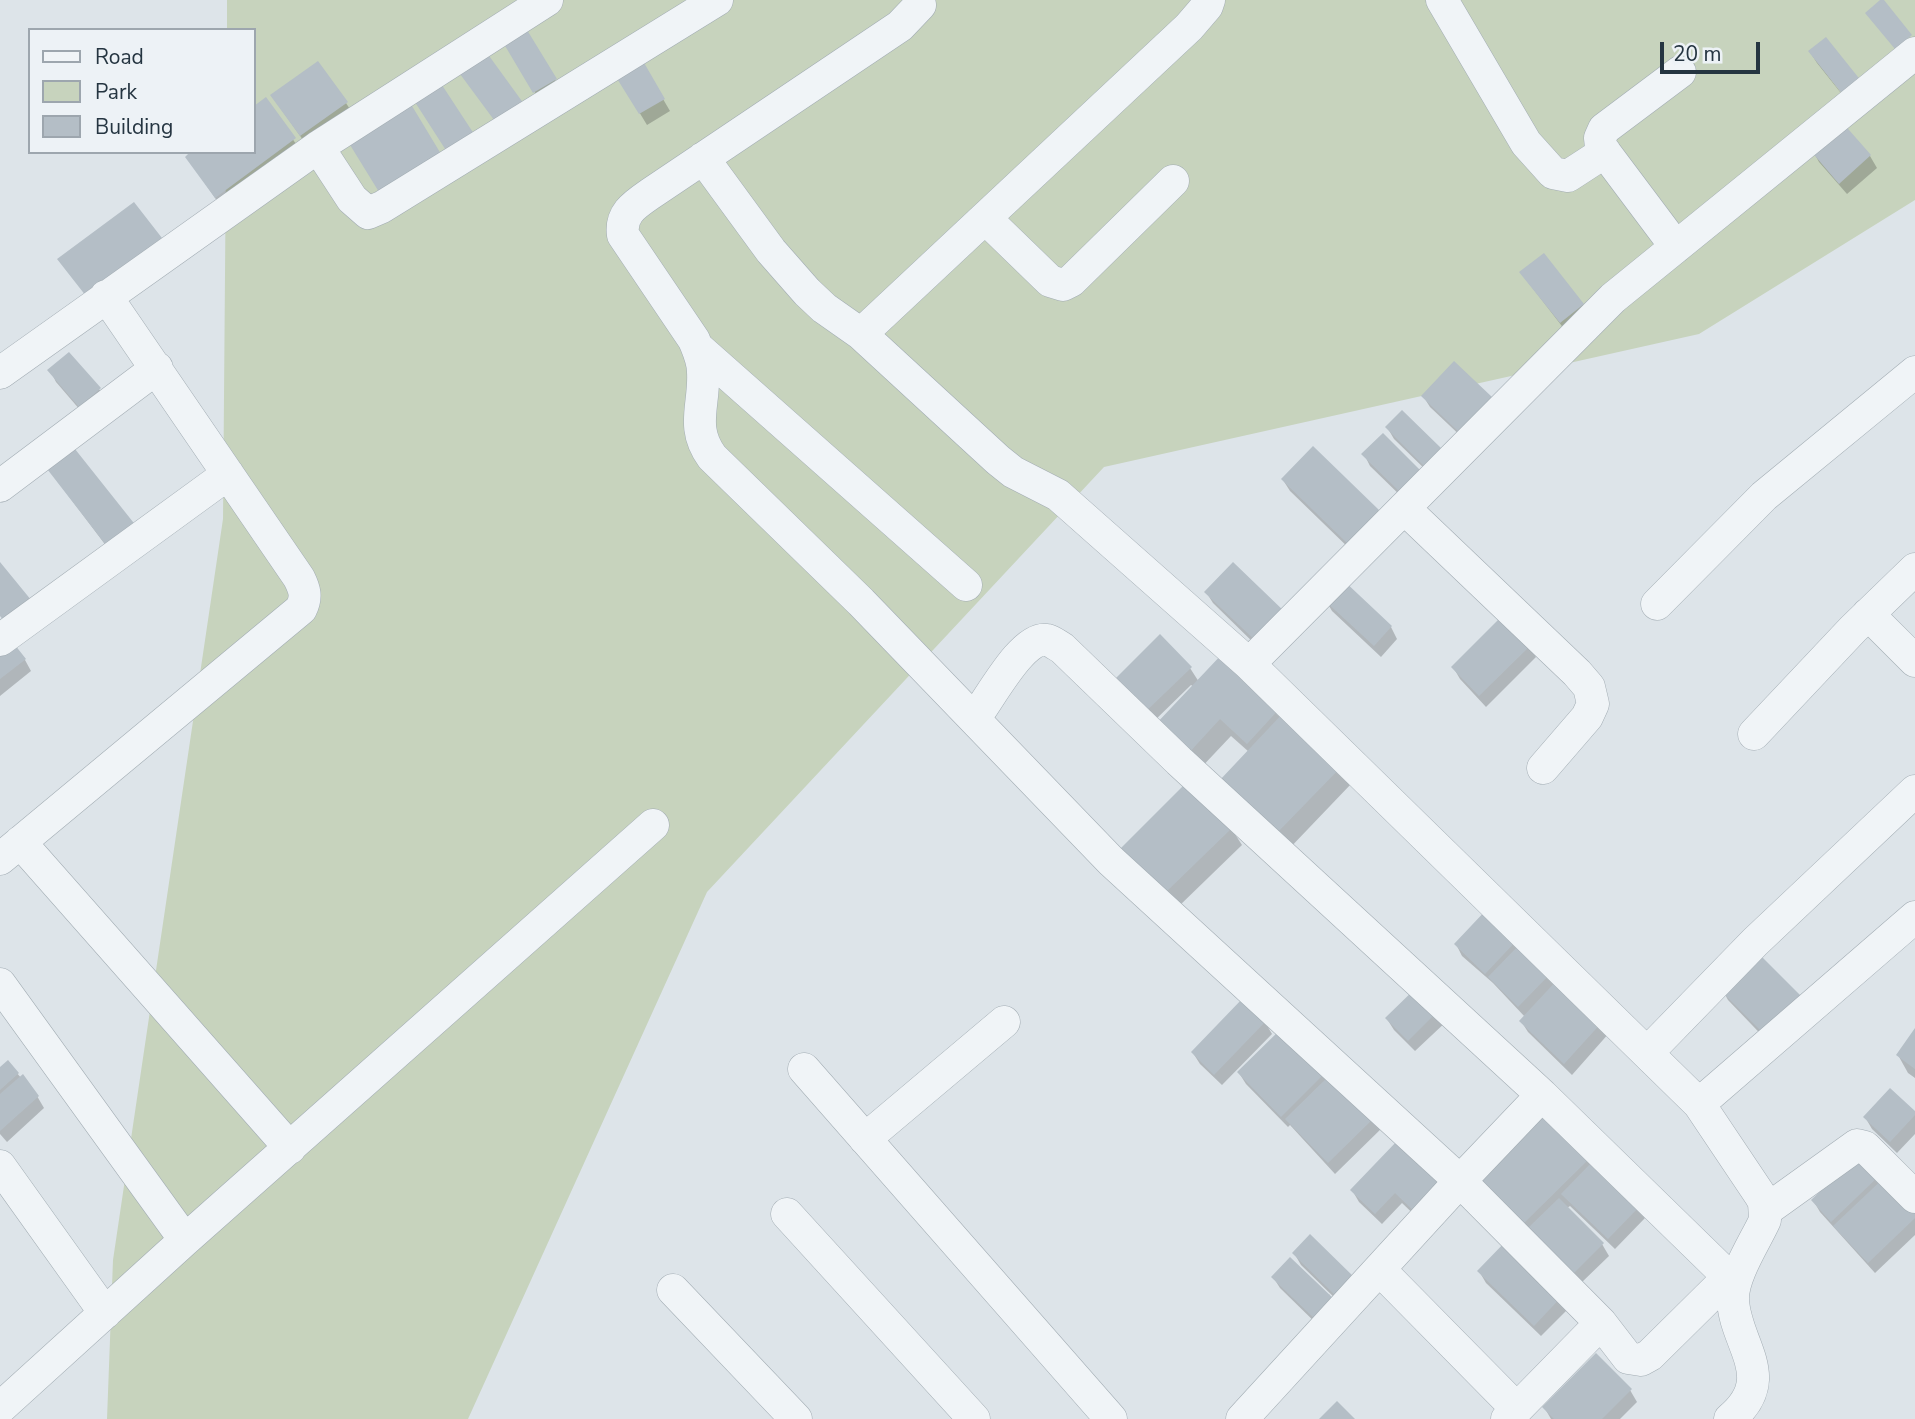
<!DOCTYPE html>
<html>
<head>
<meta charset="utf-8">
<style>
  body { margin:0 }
  #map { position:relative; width:1915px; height:1419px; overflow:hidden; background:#dde4e9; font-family:"Nunito Sans",sans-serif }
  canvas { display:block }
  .legend { position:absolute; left:28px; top:28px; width:228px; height:126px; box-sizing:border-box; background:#edf2f6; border:2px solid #9da6ae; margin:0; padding:9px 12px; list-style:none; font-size:21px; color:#253541 }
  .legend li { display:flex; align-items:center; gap:14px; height:35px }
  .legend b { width:35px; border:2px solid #9da6ae }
  .scale { position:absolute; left:1660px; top:42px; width:100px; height:32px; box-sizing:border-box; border:4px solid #253541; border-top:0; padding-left:9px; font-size:21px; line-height:24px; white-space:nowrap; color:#253541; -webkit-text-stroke:5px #edf2f6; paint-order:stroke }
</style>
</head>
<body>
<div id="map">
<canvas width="1915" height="1419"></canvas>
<ul class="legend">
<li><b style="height:9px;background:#f0f4f7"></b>Road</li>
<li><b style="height:19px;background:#c7d3bd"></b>Park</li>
<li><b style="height:19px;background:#b4bec6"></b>Building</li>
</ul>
<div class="scale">20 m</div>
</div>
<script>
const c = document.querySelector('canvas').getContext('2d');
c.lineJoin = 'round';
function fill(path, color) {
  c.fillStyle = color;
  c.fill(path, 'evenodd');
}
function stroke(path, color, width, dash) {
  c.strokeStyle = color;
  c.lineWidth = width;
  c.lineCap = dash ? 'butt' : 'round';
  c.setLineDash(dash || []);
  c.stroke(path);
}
fill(new Path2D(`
  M227,0h1688v200l-216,134 -595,133 -397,425 -239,527h-361l6,-159 110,-741 3,-367h28v-122h-27z`), '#c7d3bd');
fill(new Path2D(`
  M524,28l38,64 -20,12 -39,-64z
  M1810,52l42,55 -35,-44z
  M642,63l28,48 -23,14 -29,-48z
  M272,96l74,7 7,11 -45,33z
  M265,99l40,58 -79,57 -39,-57 67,-5v-44z
  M1842,125l28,31 7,12 -30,26 -28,-32 -6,-11z
  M1521,273l62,32 6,11 -21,18z
  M69,354l30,35 7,12 -19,17 -31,-36 -6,-12z
  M1423,396l67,2 7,12 -30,32 -37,-35z
  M1402,412l38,37 6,12 -14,15 -38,-37 -7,-12z
  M1383,435l25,68 -38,-37 -6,-12z
  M71,446l45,113 -70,-93z
  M1283,480l95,31 6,12 -29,31 -65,-63z
  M1206,592l78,22 -20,39 -51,-50z
  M1325,599l66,28 6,12 -16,18 -49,-46z
  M1529,646l7,11 -50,50 -26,-28 -7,-12z
  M0,651l25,9 6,11 -31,25z
  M1224,655l128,128 -66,69 -37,-100 -18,-16 -34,36 -30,-28 27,-57 -3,-2 -43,42 -30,-30 72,-29 9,14z
  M1231,828l11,17 -66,64 -46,-40z
  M1488,910l122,122 -38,43 -44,-43 -7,-11 4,-4 -32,-34 -31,-27 -6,-12z
  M1722,989l89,25 -36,35 -47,-49z
  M1441,1008l7,12 -33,31 -21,-21 -7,-11z
  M1265,1022l7,12 -50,51 -22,-21 -7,-11z
  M1283,1029l101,97 -49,48 -45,-49 -2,2 -42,-43 -7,-11z
  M1915,1031v47l-7,-5 -10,-18z
  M8,1063l29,33 7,12 -37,34 -7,-8v-65z
  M1915,1113v21l-18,19 -25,-24 -7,-12z
  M1545,1114l94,93 6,11 -30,31 -45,-43 -3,2 35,36 7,12 -29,28 -100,-106z
  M1397,1144l30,83 -25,-24 -20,21 -23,-22 -7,-12z
  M1862,1154l53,52v29l-40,38 -55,-61 -7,-12z
  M1310,1237l34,70 -43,-42 -7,-12z
  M1479,1271l92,35 -30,30 -55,-53z
  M1273,1277l55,19 1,-2 11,19 -16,18 -44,-43z
  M1630,1390l7,12 -17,17h-69l-7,-12z`), '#0003');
fill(new Path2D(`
  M1880,0h4l28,35 -17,14 -30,-36z
  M524,25l33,54 -24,14 -32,-54z
  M1826,37l36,45 -18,14 -36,-45z
  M487,53l37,51 -27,20 -37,-50z
  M318,61l30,41 -48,34 -30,-41z
  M643,61l22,38 -26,15 -23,-37z
  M440,82l36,55 -27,18 -36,-56z
  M266,97l30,41 -81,60 -30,-41 5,-5h64v-46z
  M409,101l32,53 -62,38 -32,-52z
  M1842,122l29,33 -32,29 -29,-34z
  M134,202l28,36 -76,58 -29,-37z
  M1544,253l40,51 -24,19 -41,-51z
  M69,352l32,36 -22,19 -32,-37z
  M1454,361l38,36 -33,35 -38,-36z
  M1402,410l39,38 -17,18 -39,-39z
  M1383,433l38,38 -21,21 -39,-38z
  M71,444l66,83 -28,22 -65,-84z
  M1313,446l66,64 -32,33 -66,-64z
  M0,562l36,44 -26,22 -10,-12z
  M1233,562l53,51 -29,29 -53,-50z
  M1342,579l50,47 -18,20 -51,-47z
  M1501,617l30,28 -52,51 -28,-29z
  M1160,634l32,33 -52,50 -31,-32z
  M11,640l15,19 -26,20v-30z
  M1224,652l58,54 -35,38 -27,-25 -34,37 -32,-30z
  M1286,710l57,55 -68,70 -56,-54z
  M1188,781l45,46 -68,66 -47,-42z
  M1488,908l31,30 -34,36 -31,-30z
  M1522,942l30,30 -34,35 -30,-30z
  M1757,952l49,49 -38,37 -49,-49z
  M1560,977l44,43 -40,44 -45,-43z
  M1420,984l22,23 -34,34 -23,-23z
  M1243,998l23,23 -52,54 -23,-23z
  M1283,1027l44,44 -46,46 -44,-45z
  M1915,1028v41l-19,-14z
  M8,1060l11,13 -19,17v-23z
  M1336,1069l43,44 -51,50 -43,-44z
  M23,1074l16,22 -39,35v-37z
  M1890,1088l25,23v4l-25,27 -27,-25z
  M1545,1111l46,46 -68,67 -45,-46z
  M1397,1141l50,48 -27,28 -25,-24 -20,21 -25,-24z
  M1862,1152l20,21 -51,49 -20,-22z
  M1593,1161l47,45 -32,33 -47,-45z
  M1887,1175l28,29v14l-47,45 -35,-37z
  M1559,1198l45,45 -31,31 -45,-46z
  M1310,1234l45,44 -18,19 -45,-44z
  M1509,1238l56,55 -31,33 -57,-55z
  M1290,1257l45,43 -19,20 -45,-43z
  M1596,1353l36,36 -30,30h-48l-12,-12z
  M1337,1401l18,18h-36z`), '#b4bec6');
const minor = new Path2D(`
  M919,0l1,5 -20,21 -250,168c-16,11 -30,20 -27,41l71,105c4,10 9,20 9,32 2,33 -13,55 9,85l149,145 250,259 349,320 141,142 27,35 13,2 9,-5 79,-78
  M1442,0l84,143 27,30 15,3 37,-24
  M318,147l34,52 16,14 14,-6 335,-207
  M703,158l68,93 36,41 17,16 37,26 137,126 15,12 45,23 191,169 450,440 61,91 4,7 1,18c-10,22 -33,56 -32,80 2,45 46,78 -3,119
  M985,218l65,63 13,4 8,-4 102,-100
  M1676,247l-75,-100 -1,-9 4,-9 76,-57
  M861,334l328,-307 18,-21 2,-6
  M697,347l269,238
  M0,373l318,-226 229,-147
  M0,486l157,-118
  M1404,508l173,165 12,14 4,17 -6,13 -44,51
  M1657,604l107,-108 151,-124
  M1868,614l47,47
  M0,640l228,-166
  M1249,664l364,-366 302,-245
  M974,719c14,-17 49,-85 73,-79 5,1 11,6 15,8l117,113 363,334 193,188
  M1754,734l99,-105 62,-60
  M20,842l270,306
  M0,859l301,-250c6,-12 4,-19 -2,-31l-193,-282
  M0,984l185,256
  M1647,1053l108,-111 160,-151
  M804,1069l307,350
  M1699,1104l216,-187
  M865,1139l139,-117
  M0,1166l105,147
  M1765,1211l92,-66 8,2 50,50
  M787,1214l187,205
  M1380,1270l137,139
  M673,1290l123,129
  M0,1408l185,-168 468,-415
  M1242,1419l218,-238 82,-86
  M1507,1419l94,-96`);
stroke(minor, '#a2acb3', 33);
stroke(minor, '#f0f4f7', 32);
</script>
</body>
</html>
